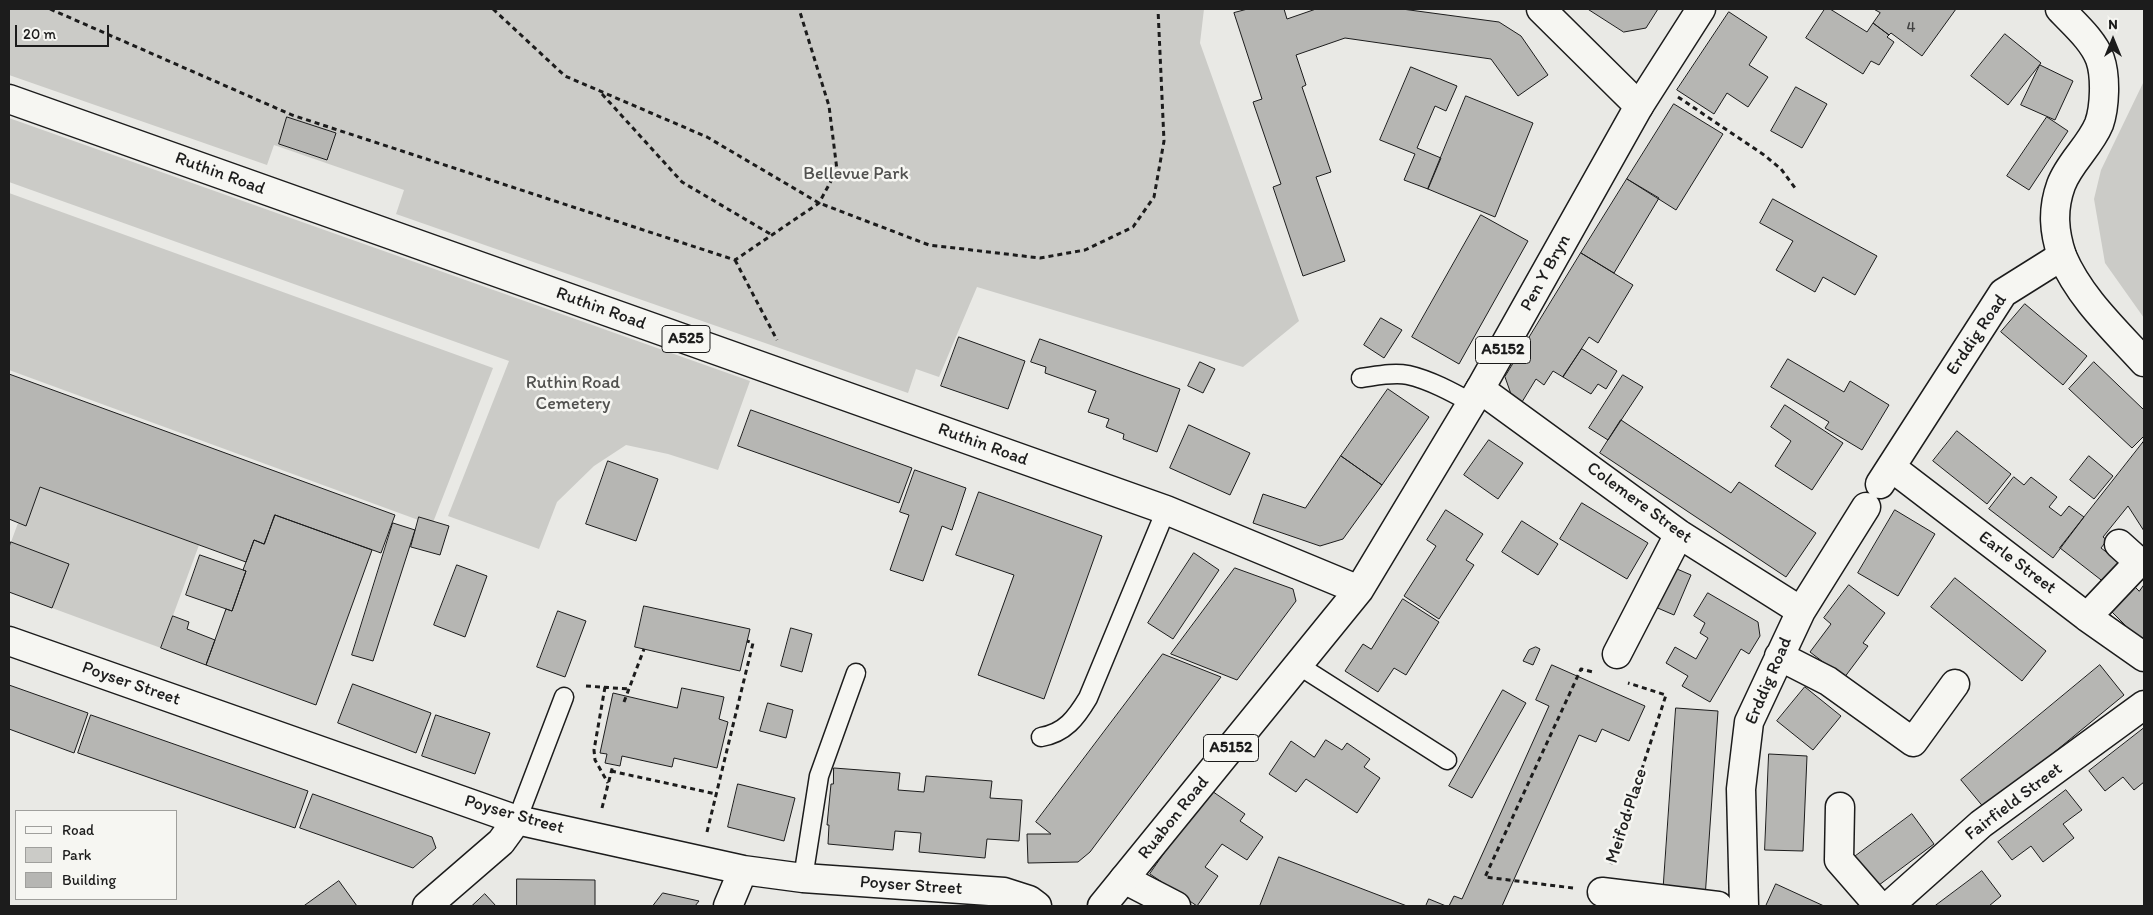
<!DOCTYPE html>
<html>
<head>
<meta charset="utf-8">
<style>
  body { margin:0 }
  #map { position:relative; width:2153px; height:915px; overflow:hidden; background:#e9e9e5; font-family:Itim,sans-serif }
  canvas { display:block }
  .frame { position:absolute; inset:0; border:10px solid #1c1c1c; pointer-events:none }
  .legend { position:absolute; left:15px; top:810px; width:162px; height:90px; box-sizing:border-box; background:#f6f6f2; border:1px solid #9f9f9c; margin:0; padding:6px 9px; list-style:none; font-size:15px; color:#1c1c1c }
  .legend li { display:flex; align-items:center; gap:10px; height:25px }
  .legend b { width:25px; border:1px solid #9f9f9c }
  .north { position:absolute; left:2088px; top:15px; width:50px; height:50px; -webkit-text-stroke:4px #f6f6f2; paint-order:stroke; rotate:0deg; font-size:14px; font-weight:700; line-height:20px; text-align:center; color:#1c1c1c }
  .north::after { content:''; display:block; margin:auto; width:18px; height:22px; background:#1c1c1c; clip-path:polygon(50% 0,100% 100%,50% 72%,0 100%) }
  .scale { position:absolute; left:15px; top:25px; width:94px; height:22px; box-sizing:border-box; border:2px solid #1c1c1c; border-top:0; padding-left:6px; font-size:15px; line-height:18px; white-space:nowrap; color:#1c1c1c; -webkit-text-stroke:4px #f6f6f2; paint-order:stroke }
</style>
</head>
<body>
<div id="map">
<canvas width="2153" height="915"></canvas>
<div class="frame"></div>
<ul class="legend">
<li><b style="height:6px;background:#f6f6f2"></b>Road</li>
<li><b style="height:14px;background:#cbcbc7"></b>Park</li>
<li><b style="height:14px;background:#b6b6b3"></b>Building</li>
</ul>
<div class="north">N</div>
<div class="scale">20 m</div>
</div>
<script>
const c = document.querySelector('canvas').getContext('2d');
c.lineJoin = 'round';
function fill(path, color) {
  c.fillStyle = color;
  c.fill(path, 'evenodd');
}
function stroke(path, color, width, dash) {
  c.strokeStyle = color;
  c.lineWidth = width;
  c.lineCap = dash ? 'butt' : 'round';
  c.setLineDash(dash || []);
  c.stroke(path);
}
function drawText(font, color, halo, rows, align = 'center') {
  c.font = font + ' Itim,sans-serif';
  c.lineWidth = 5;
  c.setLineDash([]);
  c.textBaseline = 'middle';
  c.strokeStyle = halo;
  c.fillStyle = color;
  for (const [text, x, y, turn = 0] of rows) {
    c.save();
    c.translate(x, y);
    c.rotate((+turn || 0) * Math.PI / 180);
    c.textAlign = isNaN(turn) ? turn : align;
    if (halo) c.strokeText(text, 0, 0);
    c.fillText(text, 0, 0);
    c.restore();
  }
}
fill(new Path2D(`
  M9,9h1195l-4,34 99,278 -56,46 -266,-80 -38,90 -23,-8 -8,24 -512,-179 8,-24 -130,-45 -7,20 -258,-90z
  M2144,81v237l-39,-55 -11,-64 7,-29z
  M9,118l741,263 -32,89 -50,-16 -42,-9 -32,21 -37,36 -18,47 -91,-33 61,-155 -500,-179z
  M9,193l484,175 -61,157 -423,-155z
  M40,487l159,58 -38,103 -109,-40 16,-44 -57,-22 7,-19 8,2z`), '#cbcbc7');
const building = new Path2D(`
  M1248,9h36l3,10 29,-10h86l97,13 22,14 27,39 -30,21 -27,-37 -146,-21 -49,17 10,30 -4,2 29,85 -15,5 29,84 -42,15 -30,-89 8,-3 -28,-82 9,-3 -28,-86z
  M1588,9h70l-12,19 -22,4z
  M1825,9h5l37,23 6,-9 16,12 -2,2 7,5 -15,23 -8,-4 -8,13 -57,-36z
  M1874,9h82l-34,47 -31,-23 -2,2 -16,-12 7,-10z
  M1729,12l38,25 -18,28 19,12 -20,30 -21,-14 -13,21 -37,-24z
  M2005,34l36,29 -33,42 -37,-29z
  M2040,65l33,16 -18,39 -34,-15z
  M1411,67l46,19 -11,25 -11,-5 -18,42 24,10 -13,31 -24,-9 11,-26 -35,-14z
  M1796,87l31,17 -25,44 -31,-17z
  M1466,96l67,27 -38,94 -67,-28z
  M1674,104l49,30 -47,76 -49,-31z
  M287,117l49,16 -9,27 -48,-16z
  M2047,117l21,14 -39,59 -22,-14z
  M1627,179l32,19 -45,75 -33,-20z
  M1773,199l104,57 -22,39 -32,-18 -8,15 -39,-22 17,-29 -33,-18z
  M1481,215l47,26 -69,123 -47,-27z
  M1581,253l52,32 -35,58 -9,-6 -26,40 -10,-6 -9,14 -8,-6 -14,23 -11,-8 -6,-17z
  M2025,304l62,52 -24,29 -62,-53z
  M1381,318l21,12 -18,28 -20,-13z
  M959,337l66,24 -17,48 -67,-23z
  M1040,339l140,50 -23,63 -34,-13 1,-5 -18,-7 3,-8 -21,-7 8,-21 -51,-18 1,-6 -15,-5z
  M1582,349l35,22 -11,18 -8,-5 -7,10 -28,-17z
  M1788,359l56,33 6,-11 39,24 -27,45 -37,-22 4,-6 -58,-35z
  M1200,362l15,7 -12,24 -15,-7z
  M2094,362l50,48v26l-12,12 -63,-59z
  M9,374l386,141 -14,38 -106,-38 -11,29 -10,-4 -8,22 -206,-75 -14,39 -17,-7z
  M1623,375l20,12 -35,53 -19,-12z
  M1388,389l41,28 -47,68 -41,-29z
  M1785,405l58,38 -31,47 -37,-24 16,-25 -20,-14z
  M751,410l161,58 -13,35 -161,-57z
  M1621,420l110,73 8,-11 77,51 -30,44 -186,-124z
  M1189,425l61,28 -20,42 -60,-27z
  M1957,431l54,43 -24,30 -54,-43z
  M1489,440l34,23 -25,36 -34,-24z
  M2144,441v90l-16,-25 -25,31 4,3 -6,8 20,15 -16,20 -45,-35z
  M1341,456l41,29 -39,54 -23,7 -67,-23 10,-29 42,14z
  M2089,456l24,20 -19,23 -24,-19z
  M608,461l50,18 -22,62 -50,-17z
  M915,470l51,18 -14,42 -10,-4 -19,55 -33,-11 19,-55 -9,-3z
  M2014,477l10,8 7,-8 26,20 -8,10 12,9 8,-10 15,11 -31,41 -64,-49z
  M979,492l123,44 -58,163 -66,-24 36,-100 -58,-20z
  M1582,503l66,40 -21,36 -67,-40z
  M1446,510l37,24 -17,26 8,5 -35,54 -35,-23 32,-50 -9,-6z
  M1895,510l40,24 -37,62 -40,-23z
  M275,515l97,35 -56,155 -110,-40 20,-56 6,2 14,-40 -3,-1 11,-30 10,4z
  M419,517l30,9 -9,29 -29,-8z
  M1522,521l36,23 -20,31 -36,-23z
  M393,523l22,7 -42,131 -21,-6z
  M11,542l58,22 -17,44 -43,-16v-44z
  M1194,553l25,17 -46,69 -25,-16z
  M200,555l46,16 -14,40 -46,-16z
  M457,565l30,11 -22,61 -31,-12z
  M1670,566l21,9 -17,40 -21,-9z
  M1235,568l58,21 3,12 -59,79 -66,-26z
  M1955,578l91,73 -24,30 -91,-74z
  M1849,585l36,28 -22,30 5,3 -24,32 -34,-26 21,-28 -7,-6z
  M2144,585v59l-33,-33 24,-24 4,4z
  M1708,593l50,29 2,14 -11,18 -8,-5 -31,53 -28,-16 6,-10 -22,-13 9,-16 21,12 12,-21 -8,-5 5,-10 -11,-7z
  M1403,599l36,23 -33,53 -12,-7 -16,24 -33,-21 18,-27 8,5z
  M644,606l106,23 -10,42 -105,-24z
  M558,611l28,10 -21,56 -28,-10z
  M173,616l16,6 -2,7 28,11 -9,25 -45,-17z
  M791,628l21,6 -10,38 -21,-6z
  M1536,647l4,2 -7,16 -10,-4 6,-11z
  M1163,654l58,23 -131,175 -12,10 -50,1 -1,-29h24l-15,-12z
  M1552,665l93,41 -16,35 -27,-12 -6,13 -17,-7 -77,171h-53l5,-10 8,3 87,-193 -13,-6z
  M2100,665l24,30 -139,114 -24,-29z
  M353,684l78,29 -15,40 -78,-30z
  M9,685l79,28 -14,40 -65,-24z
  M1805,687l36,29 -28,34 -36,-29z
  M682,688l42,9 -5,22 9,3 -11,46 -43,-10 -2,9 -50,-11 -2,10 -15,-3 2,-9 -7,-1 13,-60 64,15z
  M1503,690l23,13 -54,95 -23,-12z
  M768,703l25,7 -7,28 -26,-7z
  M1676,708l42,3 -13,187 -42,-3z
  M91,715l217,76 -13,37 -217,-75z
  M436,715l54,18 -15,41 -53,-18z
  M2144,728v54l-10,8 -11,-13 -18,14 -16,-20z
  M1326,740l16,10 5,-7 23,16 -6,8 16,11 -23,35 -51,-34 -10,13 -27,-18 22,-33 23,16z
  M1769,754l38,2 -4,95 -38,-1z
  M834,768l66,5 -2,17 26,2 2,-16 66,5 -2,17 32,2 -3,41 -32,-2 -2,19 -66,-6 2,-19 -26,-2 -2,19 -65,-6 1,-19h-2l4,-41h2z
  M738,784l57,14 -11,43 -56,-14z
  M1209,789l36,25 -5,7 23,16 -16,23 -25,-16 -17,23 13,9 -21,30 -47,-32z
  M2066,790l16,20 -19,14 11,14 -31,24 -12,-16 -19,14 -14,-18z
  M313,794l119,43 4,11 -23,20 -113,-40z
  M1912,814l22,30 -59,44 -22,-30z
  M1279,857l128,49h-147z
  M1982,871l19,25 -12,10h-54z
  M517,879l78,1v26h-78z
  M339,881l18,25h-53z
  M1776,884l48,22h-58z
  M663,893l36,8 -4,5h-42z
  M485,894l11,12h-24z
  M1429,899l17,7h-20z`);
fill(building, '#b6b6b3');
stroke(building, '#1c1c1c', 1);
const service = new Path2D(`
  M1361,378c15,-2 32,-6 47,-3 22,5 44,17 64,28
  M1298,665l149,95
  M1041,737c24,-4 35,-19 47,-39l78,-188
  M517,820l47,-123
  M803,878l16,-102 37,-103`);
const minor = new Path2D(`
  M1541,9l98,97
  M1480,389l199,145 122,77
  M1891,467l196,150 57,40
  M1880,484l123,-191 59,-37c18,42 52,73 82,106
  M2087,617l52,-55 -20,-18
  M9,641l508,179 226,50 60,8 201,14 25,8 8,6
  M1617,654l62,-120
  M1779,656l49,25 85,61 42,-58
  M1840,807l-1,53 40,46
  M1124,879l52,27
  M1602,892l116,14
  M427,906l74,-64 16,-22
  M728,906l15,-36
  M1744,906l-3,-117 8,-67 52,-111 65,-104
  M1889,906l92,-82 163,-119`);
const tertiary = new Path2D(`
  M2060,9c14,15 33,31 40,50 6,17 5,48 -1,65 -9,22 -30,39 -38,61 -9,25 -7,47 1,71`);
const primary = new Path2D(`
  M9,99l1157,411 193,80
  M1102,906l257,-316 121,-201 159,-283 62,-97`);
stroke(service, '#1c1c1c', 21);
stroke(minor, '#1c1c1c', 31);
stroke(tertiary, '#1c1c1c', 31);
stroke(primary, '#1c1c1c', 31);
stroke(new Path2D(`
  M50,9l242,106 443,145 84,-57 18,-33 -8,-64 -30,-97
  M493,9l72,67 142,61 112,66 110,42 111,13 45,-8 48,-23 21,-30 10,-56 -6,-132
  M602,94l80,88 90,53
  M1678,97l86,58 17,14 14,19
  M735,260l42,80
  M586,686l43,3
  M605,687l-11,63 1,10 13,23
  M624,702l20,-53
  M611,771l105,23
  M602,808l11,-43
  M707,832l46,-189 -6,-2
  M1611,864l55,-169 -38,-12
  M1573,888l-88,-11 96,-208 12,3`), '#1c1c1c', 3, [5, 4]);
stroke(service, '#f6f6f2', 18);
stroke(minor, '#f6f6f2', 28);
stroke(tertiary, '#f6f6f2', 28);
stroke(primary, '#f6f6f2', 28);
drawText('15px', '#424242', null, [
  ["4",1911,28]
]);
for (const [x, y, w] of [
  [686,339,48],
  [1503,350,55],
  [1231,748,55]
]) {
  const box = new Path2D();
  box.roundRect(x - w / 2, y - 13.5, w, 27, 4);
  c.fillStyle = '#f6f6f2';
  c.fill(box);
  stroke(box, '#1c1c1c', 1);
}
drawText('bold 16px', '#1c1c1c', null, [
  ["A525",686,339],
  ["A5152",1503,350],
  ["A5152",1231,748]
]);
drawText('18px', '#1c1c1c', '#f6f6f2', [
  ["Ruthin Road",220,174,20],
  ["Pen Y Bryn",1546,273,-61],
  ["Ruthin Road",601,309,20],
  ["Erddig Road",1977,335,-56],
  ["Ruthin Road",983,445,20],
  ["Colemere Street",1639,503,36],
  ["Earle Street",2017,563,37],
  ["Erddig Road",1769,681,-67],
  ["Poyser Street",131,684,19],
  ["Fairfield Street",2014,802,-37],
  ["Poyser Street",514,815,16],
  ["Meifod Place",1627,816,-72],
  ["Ruabon Road",1174,818,-51],
  ["Poyser Street",911,886,4]
]);
drawText('18px', '#51514f', '#f6f6f2', [
  ["Bellevue Park",856,174],
  ["Ruthin Road",573,383],
  ["Cemetery",573,404]
]);
</script>
</body>
</html>
